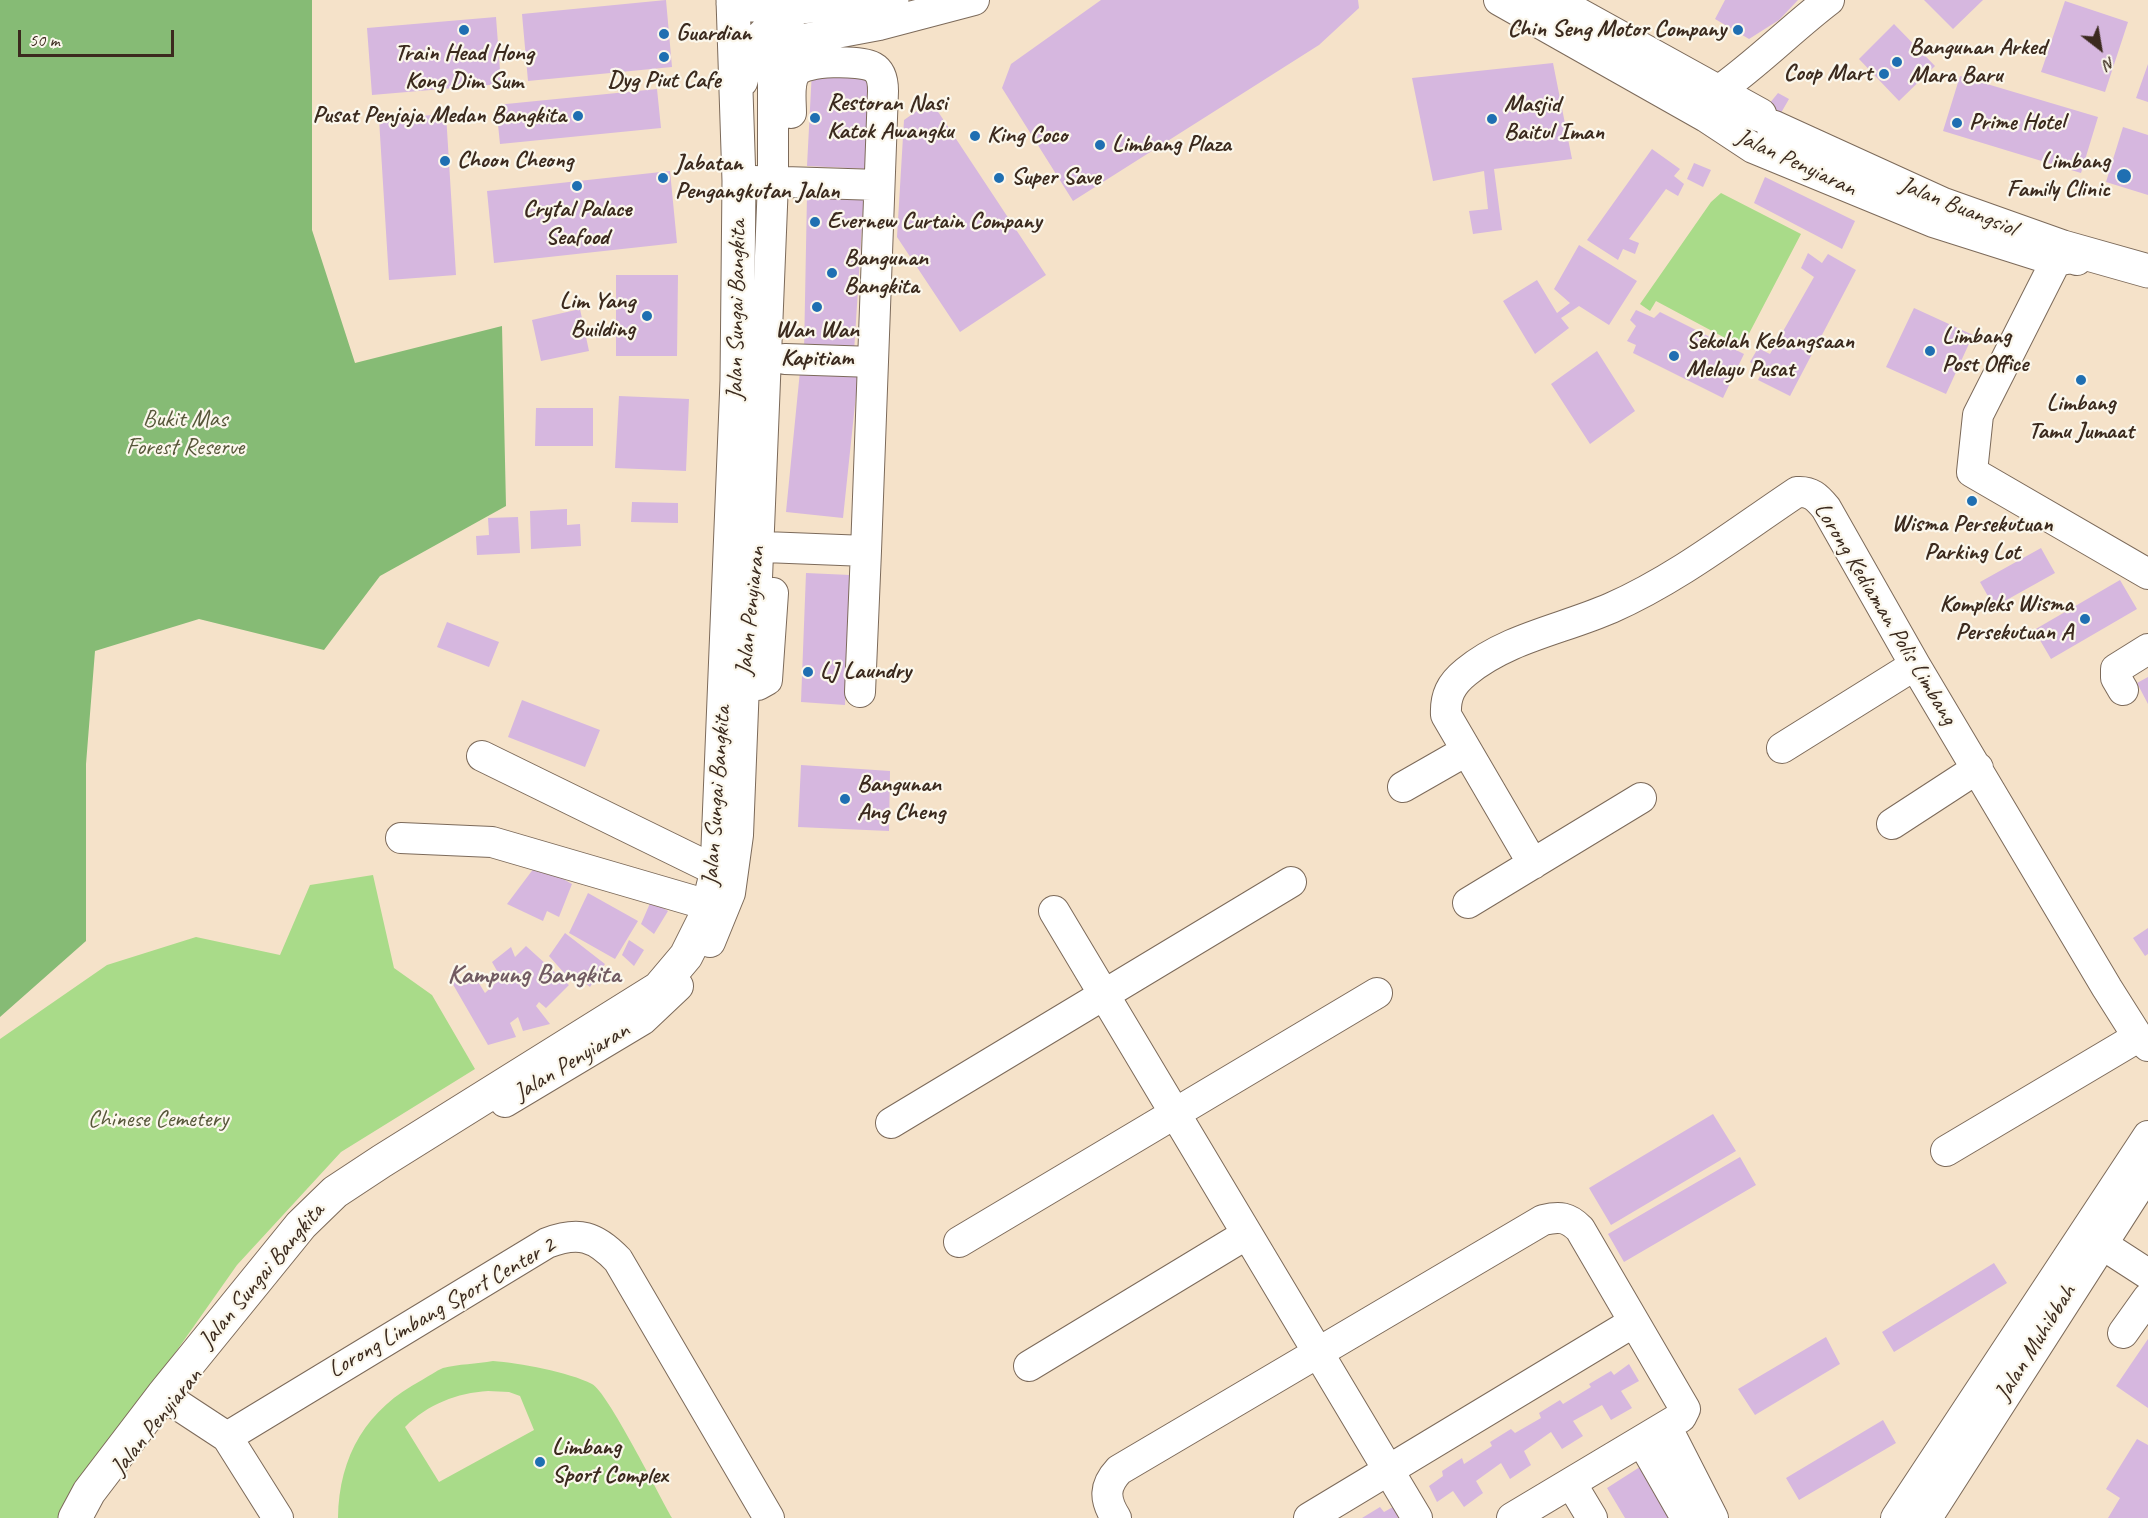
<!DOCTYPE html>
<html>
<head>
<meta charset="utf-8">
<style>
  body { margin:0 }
  #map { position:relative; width:2148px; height:1518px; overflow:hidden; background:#f5e2c9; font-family:Caveat,sans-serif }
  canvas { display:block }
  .north { position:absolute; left:2070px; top:18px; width:60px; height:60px; -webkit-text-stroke:4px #fbf7ec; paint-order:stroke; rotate:149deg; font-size:16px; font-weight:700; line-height:24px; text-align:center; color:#3b2a1e }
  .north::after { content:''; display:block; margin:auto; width:21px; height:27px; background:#3b2a1e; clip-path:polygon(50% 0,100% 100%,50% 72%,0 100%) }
  .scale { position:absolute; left:18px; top:30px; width:156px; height:27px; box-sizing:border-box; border:3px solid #3b2a1e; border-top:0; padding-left:8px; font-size:18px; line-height:21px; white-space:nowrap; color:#3b2a1e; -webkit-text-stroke:4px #fbf7ec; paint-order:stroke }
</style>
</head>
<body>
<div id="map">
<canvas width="2148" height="1518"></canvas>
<div class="north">N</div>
<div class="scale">50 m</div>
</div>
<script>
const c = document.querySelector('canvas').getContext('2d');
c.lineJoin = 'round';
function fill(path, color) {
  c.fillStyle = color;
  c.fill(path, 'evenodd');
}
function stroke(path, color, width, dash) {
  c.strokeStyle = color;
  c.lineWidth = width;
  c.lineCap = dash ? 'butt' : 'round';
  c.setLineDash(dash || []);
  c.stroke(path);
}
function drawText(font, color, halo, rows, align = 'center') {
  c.font = font + ' Caveat,sans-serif';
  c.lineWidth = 4.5;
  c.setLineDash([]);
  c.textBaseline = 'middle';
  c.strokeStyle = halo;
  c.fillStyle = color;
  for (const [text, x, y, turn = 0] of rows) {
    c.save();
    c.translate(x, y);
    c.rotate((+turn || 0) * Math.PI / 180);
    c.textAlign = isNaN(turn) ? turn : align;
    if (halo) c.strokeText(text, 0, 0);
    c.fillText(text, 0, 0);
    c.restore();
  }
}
fill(new Path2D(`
  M1721,193l80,41 -59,113 -86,-46 -6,10 -10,-7 71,-102z
  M373,875l21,93 38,27 43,74 -134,83 -104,113 -124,176 -47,77h-66v-479l107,-74 89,-28 84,18 30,-70z
  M493,1361c26,2 76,11 99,23 15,7 68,113 80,134h-334c1,-63 29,-109 84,-138 7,-4 14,-9 21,-12 15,-4 34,-4 50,-7zM488,1391l21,1 11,4 14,34 -95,52 -34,-55c23,-23 52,-34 83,-36z`), '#a9db89');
fill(new Path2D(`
  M0,0h312v230l43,133 147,-37 4,180 -126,70 -56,74 -125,-31 -104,32 -9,113v177l-86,76z`), '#86bb75');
fill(new Path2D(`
  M666,0l6,67 -144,14 -6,-67z
  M1101,0h257l1,8 -40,37 -246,156 -71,-113 9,-24z
  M1725,0h73l-19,20 -30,19 -34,-20z
  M1924,0h59l-30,29z
  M2065,1l63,21 -23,70 -64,-20z
  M496,17l5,67 -129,11 -5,-67z
  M1894,24l41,42 -36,35 -40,-42z
  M1553,63l19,96 -78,10 8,61 -29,4 -4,-23 19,-2 -4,-38 -51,10 -21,-103z
  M2148,64v38l-12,-4z
  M812,70l60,3 -4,96 -61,-3z
  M1960,76l138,41 -17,56 -138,-42z
  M657,89l4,39 -161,16 -4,-39z
  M1778,93l11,6 -27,47 -11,-6 9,-25z
  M931,101l115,174 -86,57 -63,-95 7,-117z
  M446,114l10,161 -67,5 -10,-161z
  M2123,127l25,8v60l-42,-13z
  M1652,149l28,20 -6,7 10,8 -6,12 -12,-7 -37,50 10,4 -4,11 -12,-5 -5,11 -31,-20z
  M1694,163l17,7 -8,17 -16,-8z
  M670,171l7,72 -183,20 -7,-72z
  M1765,177l90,44 -13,28 -88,-46z
  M807,195h57l-10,157h-50z
  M1579,245l58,36 -28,44 -30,-19 -18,12 8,10 -34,26 -32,-53 34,-21 20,33 13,-10 -16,-14z
  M1808,253l14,10 6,-9 28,16 -66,126 -32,-16 5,-10 -13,-8 8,-14 12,6 44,-77 -13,-9z
  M616,275h62l-1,81h-61z
  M1914,308l59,27 -27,59 -60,-27z
  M580,309l9,42 -48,10 -9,-41z
  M1636,310l18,8 6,-6 84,42 -21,44 -90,-45 3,-8 -9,-4 9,-15 -6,-6z
  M1597,351l38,60 -45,33 -39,-60z
  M800,371l58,5 -15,142 -57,-6z
  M619,396l70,3 -3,72 -71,-3z
  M536,408h57v38h-58z
  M632,502l46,1v20l-47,-1z
  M567,509v16l13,-1 1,22 -50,3 -1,-38z
  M518,517l2,36 -43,2 -1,-19 13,-1 -1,-17z
  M2041,548l14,25 -61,34 -14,-25z
  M806,573l44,2 -5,130 -44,-3z
  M2120,580l17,29 -86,50 -17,-29z
  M447,622l52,20 -10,25 -52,-20z
  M2148,677v27l-11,-21z
  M522,700l78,30 -15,37 -77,-30z
  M801,765l89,6 -1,60 -91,-4z
  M537,864l35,20 -13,33 -12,-6 -4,10 -36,-17z
  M588,893l50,28 -23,38 -46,-26z
  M651,901l17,10 -14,23 -13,-10z
  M2148,928v26l-3,2 -12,-18z
  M565,933l40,31 -15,23 -20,-16 -5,3 -16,-18z
  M629,940l15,10 -10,16 -12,-11z
  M526,946l43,39 -23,23 -7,-6 -3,4 14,18 -27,7 -5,-14 -8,6 6,14 -28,8 -37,-64 24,-4 10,16 16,-15 -9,-16 19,-15 4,10z
  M1713,1114l23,37 -125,74 -22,-37z
  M1740,1157l16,28 -132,77 -16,-28z
  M1994,1263l13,20 -113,69 -12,-20z
  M1826,1337l14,27 -85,51 -17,-26z
  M2148,1339v69l-32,-22z
  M1629,1364l10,17 -18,10 11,17 -21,12 -9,-15 -29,16 10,15 -21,13 -11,-17 -27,19 7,14 -21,14 -9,-16 -25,18 7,12 -19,14 -11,-16 -16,11 -8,-16 14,-10 -1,-5 20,-13 2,6 28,-18 -2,-4 21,-13 4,4 26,-15 -2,-5 21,-13 3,4 28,-17 -2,-3 22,-13 3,4z
  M1883,1420l13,23 -97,57 -13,-22z
  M2137,1439l11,6v73h-40l12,-20 -14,-9z
  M1643,1465l33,53h-51l-18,-30z
  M1400,1503l8,15h-46l18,-11 4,5z`), '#d6b7df');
const minor = new Path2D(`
  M1499,0l207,117 47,31 180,74 123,39 15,-3 6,2
  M1717,92c40,-28 74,-63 112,-92
  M753,181l126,4
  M2063,247l-85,168 -6,57 176,102
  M785,359l88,3
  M739,546l127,5 17,-460c0,-9 -1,-19 -10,-24 -13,-7 -69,-7 -77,5 -8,10 -5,29 -5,41
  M724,682l34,3 9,-5 6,-87
  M2123,690l-7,-12v-9l32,-20
  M860,692l6,-141
  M1782,748l133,-83
  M482,756l235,115
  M1403,787l63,-36
  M1892,824l86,-56
  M401,838l91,4 216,63
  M1533,864l-87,-149c-1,-19 5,-31 20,-43 41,-34 97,-43 145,-64 66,-29 126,-76 186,-116 14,-1 20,5 29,16l89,157 192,323 31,49 10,9
  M1468,903l173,-105
  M1054,911l363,607
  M710,942l20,-49 8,-58 6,-151 13,-106 16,-396v-127l15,-13 91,-17 95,-25
  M505,1102l137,-82 36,-34
  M891,1123l400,-241
  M1946,1151l192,-114
  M959,1242l418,-249
  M2100,1243l48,31
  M2123,1333l25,-35
  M1029,1366l218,-132
  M163,1395l64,42 51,81
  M1666,1426l47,92
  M227,1437l320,-194c32,-12 48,-7 71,17l151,258
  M1642,1441l44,77
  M1571,1483l21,35
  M1116,1518c-12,-19 -12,-32 3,-48l424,-250c17,-4 25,-3 37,9l105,180 -4,8 -169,101
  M1309,1518l325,-196
  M1896,1518l252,-382`);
const major = new Path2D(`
  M1518,0l13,7 39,3
  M1558,0l12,10 190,105
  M1773,127l169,77 121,43 85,24
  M1925,1518l223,-348`);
const highway = new Path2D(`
  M733,4l66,3 93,-7
  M741,81c9,-39 26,-52 58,-74
  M75,1518l14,-26 74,-97 138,-170 34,-33 47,-31 277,-173 27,-32 19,-38 12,-47 20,-490 2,-200 -6,-181`);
stroke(minor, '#7c6a5a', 32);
stroke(major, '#7c6a5a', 35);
stroke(highway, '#7c6a5a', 35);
stroke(minor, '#fff', 30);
stroke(major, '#fff', 33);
stroke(highway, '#fff', 33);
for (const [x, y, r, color] of [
  [464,30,6,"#1f6fb2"],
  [1738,30,6,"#1f6fb2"],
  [664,34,6,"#1f6fb2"],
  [664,57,6,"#1f6fb2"],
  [1897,62,6,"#1f6fb2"],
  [1884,74,6,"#1f6fb2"],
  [578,116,6,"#1f6fb2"],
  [815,118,6,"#1f6fb2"],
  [1492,119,6,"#1f6fb2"],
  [1957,123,6,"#1f6fb2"],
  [975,136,6,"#1f6fb2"],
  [1100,145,6,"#1f6fb2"],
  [445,161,6,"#1f6fb2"],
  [2124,176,8,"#1f6fb2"],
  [663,178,6,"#1f6fb2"],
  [999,178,6,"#1f6fb2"],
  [577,186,6,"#1f6fb2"],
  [815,222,6,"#1f6fb2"],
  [832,273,6,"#1f6fb2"],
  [817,307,6,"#1f6fb2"],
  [647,316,6,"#1f6fb2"],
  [1930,351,6,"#1f6fb2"],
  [1674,356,6,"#1f6fb2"],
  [2081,380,6,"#1f6fb2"],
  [1972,501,6,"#1f6fb2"],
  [2085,619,6,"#1f6fb2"],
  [808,672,6,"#1f6fb2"],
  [845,799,6,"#1f6fb2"],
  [540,1462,6,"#1f6fb2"]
]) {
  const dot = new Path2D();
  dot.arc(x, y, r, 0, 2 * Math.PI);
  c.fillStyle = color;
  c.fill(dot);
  stroke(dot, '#fbf7ec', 2);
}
drawText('bold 24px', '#3b2a1e', '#fbf7ec', [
  ["Chin Seng Motor Company",1726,30,"right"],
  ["Guardian",676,34],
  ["Bangunan Arked",1909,48],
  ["Mara Baru",1909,76],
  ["Train Head Hong",464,54,"center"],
  ["Kong Dim Sum",464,82,"center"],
  ["Coop Mart",1872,74,"right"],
  ["Dyg Piut Cafe",664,81,"center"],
  ["Restoran Nasi",827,104],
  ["Katok Awangku",827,132],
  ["Masjid",1504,105],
  ["Baitul Iman",1504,133],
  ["Pusat Penjaja Medan Bangkita",566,116,"right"],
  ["Prime Hotel",1969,123],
  ["King Coco",987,136],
  ["Limbang Plaza",1112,145],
  ["Choon Cheong",457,161],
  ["Limbang",2110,162,"right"],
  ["Family Clinic",2110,190,"right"],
  ["Jabatan",675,164],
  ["Pengangkutan Jalan",675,192],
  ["Super Save",1011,178],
  ["Crytal Palace",577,210,"center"],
  ["Seafood",577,238,"center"],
  ["Evernew Curtain Company",827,222],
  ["Bangunan",844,259],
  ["Bangkita",844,287],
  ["Lim Yang",635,302,"right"],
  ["Building",635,330,"right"],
  ["Wan Wan",817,331,"center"],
  ["Kapitiam",817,359,"center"],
  ["Limbang",1942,337],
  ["Post Office",1942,365],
  ["Sekolah Kebangsaan",1686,342],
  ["Melayu Pusat",1686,370],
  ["Limbang",2081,404,"center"],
  ["Tamu Jumaat",2081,432,"center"],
  ["Wisma Persekutuan",1972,525,"center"],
  ["Parking Lot",1972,553,"center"],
  ["Kompleks Wisma",2073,605,"right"],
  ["Persekutuan A",2073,633,"right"],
  ["LJ Laundry",820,672],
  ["Bangunan",857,785],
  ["Ang Cheng",857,813],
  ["Limbang",552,1448],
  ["Sport Complex",552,1476]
], 'left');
drawText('24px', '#3b2a1e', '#fbf7ec', [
  ["Jalan Penyiaran",1796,163,25],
  ["Jalan Buangsiol",1958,207,22],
  ["Jalan Sungai Bangkita",737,310,-89],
  ["Jalan Penyiaran",751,611,-84],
  ["Lorong Kediaman Polis Limbang",1885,614,59],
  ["Jalan Sungai Bangkita",717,796,-86],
  ["Jalan Penyiaran",572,1062,-31],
  ["Jalan Sungai Bangkita",262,1276,-50],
  ["Lorong Limbang Sport Center 2",442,1308,-30],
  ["Jalan Muhibbah",2036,1343,-58],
  ["Jalan Penyiaran",157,1422,-51]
]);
drawText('24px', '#565639', '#fbf7ec', [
  ["Bukit Mas",185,420],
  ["Forest Reserve",185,448],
  ["Chinese Cemetery",158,1120]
]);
drawText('bold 27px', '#715b62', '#fbf7ec', [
  ["Kampung Bangkita",534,975]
]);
</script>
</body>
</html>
